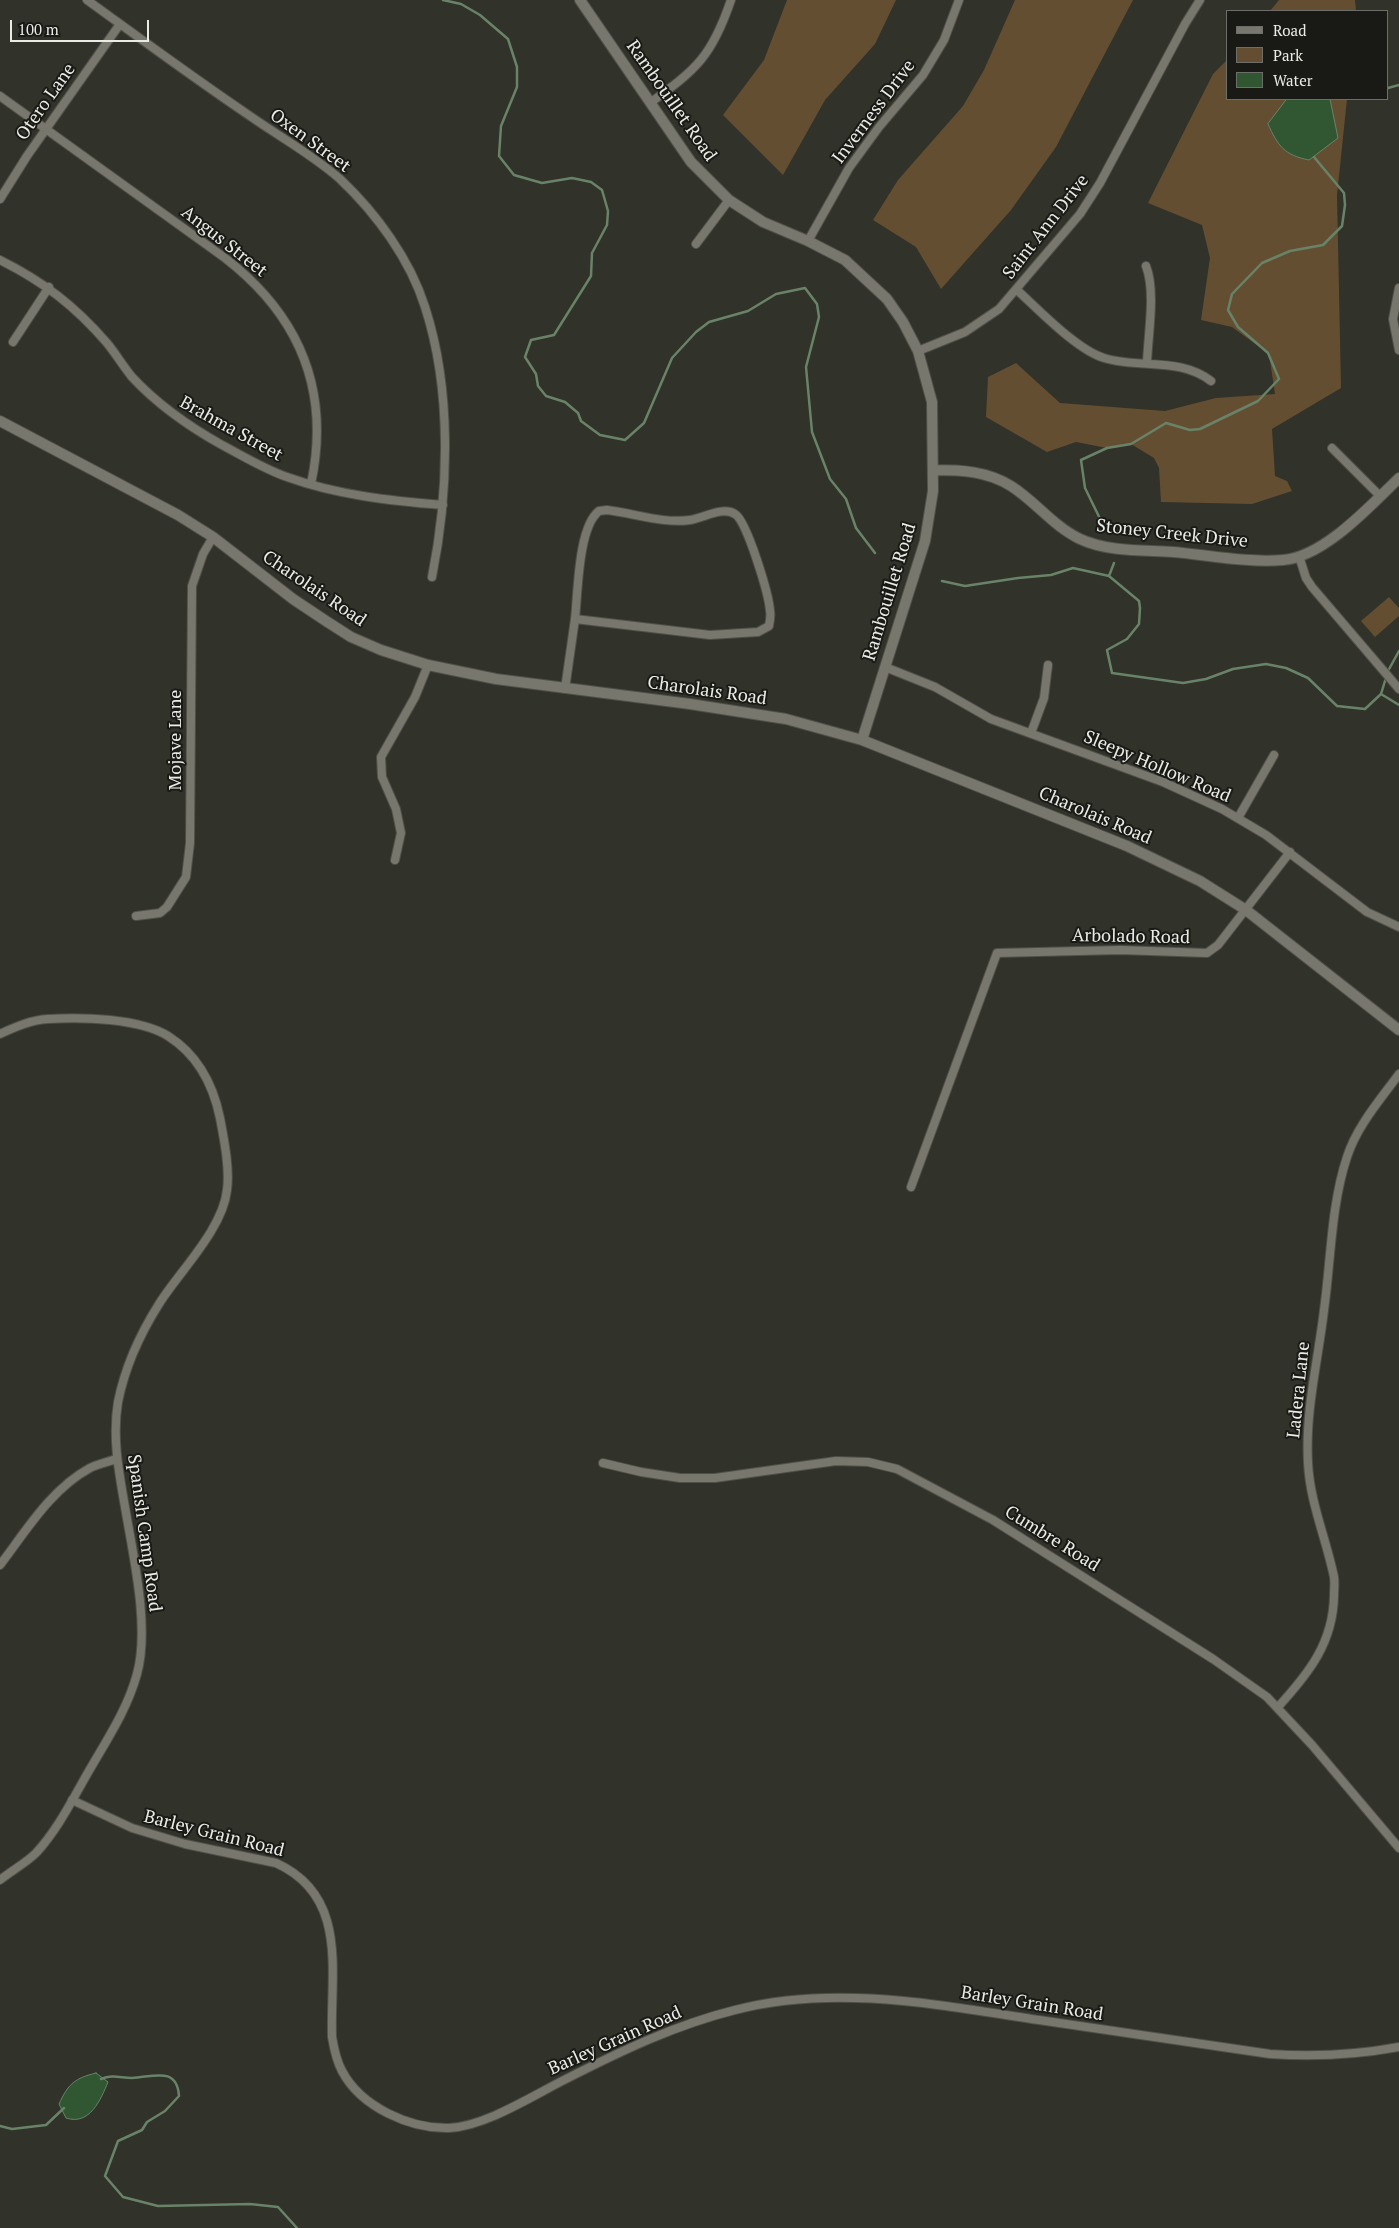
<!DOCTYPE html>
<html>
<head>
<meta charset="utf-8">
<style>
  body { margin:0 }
  #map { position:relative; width:1399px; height:2228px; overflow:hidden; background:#31322a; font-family:"PT Serif",serif }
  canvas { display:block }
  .legend { position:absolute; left:1226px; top:10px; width:162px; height:90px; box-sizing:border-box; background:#191916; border:1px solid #6d6d69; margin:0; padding:6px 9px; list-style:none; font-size:15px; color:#ebebe6 }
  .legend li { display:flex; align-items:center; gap:10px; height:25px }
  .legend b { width:25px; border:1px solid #6d6d69 }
  .scale { position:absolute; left:10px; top:20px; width:139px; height:22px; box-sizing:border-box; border:2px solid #ebebe6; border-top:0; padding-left:6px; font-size:15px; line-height:18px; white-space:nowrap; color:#ebebe6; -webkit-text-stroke:4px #191916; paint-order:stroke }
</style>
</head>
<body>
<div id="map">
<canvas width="1399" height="2228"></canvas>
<ul class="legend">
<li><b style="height:6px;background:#77776e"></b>Road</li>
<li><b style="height:14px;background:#644e32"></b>Park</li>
<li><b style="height:14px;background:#315732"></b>Water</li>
</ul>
<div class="scale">100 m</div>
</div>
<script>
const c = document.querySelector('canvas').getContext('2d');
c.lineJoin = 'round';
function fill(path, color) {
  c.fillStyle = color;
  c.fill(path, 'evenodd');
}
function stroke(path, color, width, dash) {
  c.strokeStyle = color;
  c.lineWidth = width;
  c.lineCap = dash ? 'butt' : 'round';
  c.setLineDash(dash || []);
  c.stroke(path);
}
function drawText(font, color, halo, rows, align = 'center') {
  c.font = font + ' "PT Serif",serif';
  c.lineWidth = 4;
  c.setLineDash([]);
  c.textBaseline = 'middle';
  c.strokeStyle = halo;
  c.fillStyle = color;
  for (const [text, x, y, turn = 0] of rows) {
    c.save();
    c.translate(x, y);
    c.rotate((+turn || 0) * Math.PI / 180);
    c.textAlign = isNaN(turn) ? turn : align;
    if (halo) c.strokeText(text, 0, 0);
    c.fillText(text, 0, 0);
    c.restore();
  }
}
fill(new Path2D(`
  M787,0h109l-21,44 -50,56 -42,75 -60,-60 41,-55z
  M1015,0h118l-77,147 -45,63 -70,79 -25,-42 -43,-27 25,-40 65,-74 21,-36z
  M1279,0h76l1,11h-86z
  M1228,59v40h119l-10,96 4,193 -69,41 3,47 12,5 5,10 -40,13 -91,-2 -2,-34 -5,-10 -23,-14 -24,4 -31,-6 -29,10 -61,-35 2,-40 28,-14 44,40 105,8 51,-13 59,-4 -6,-40 -37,-27 -31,-7 9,-62 -8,-33 -54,-22 65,-129z
  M1389,597l10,11v8l-24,21 -14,-16z`), '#644e32');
const water = new Path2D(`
  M1287,99h43l8,39 -29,22c-25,-5 -31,-14 -41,-36z
  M96,2073l12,9c-7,17 -18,44 -42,36l-7,-14c9,-20 16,-26 37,-31z`);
fill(water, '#315732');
stroke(water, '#698368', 1);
stroke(new Path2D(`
  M443,0l18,4 19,11 28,24 9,28v20l-16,39 -2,30 15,19 28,8 30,-5 19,4 11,8 6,21 -1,14 -15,28 -1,23 -37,59 -23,5 -6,17 11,17 2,12 8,10 19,6 13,11 3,8 19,14 25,5 19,-17 28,-65 24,-26 13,-10 39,-11 28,-17 29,-6 12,16 2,13 -13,50 6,65 18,47 16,20 10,29 19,25
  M1388,88l11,-3
  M1106,531l-21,-43 -4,-28 26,-12 24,-4 35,-21 24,7 10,-1 58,-28 21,-22 -11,-26 -30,-26 -10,-17 4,-16 30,-31 28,-12 33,-6 19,-19 3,-21 -1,-12 -30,-36
  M1109,576l5,-13
  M942,581l23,5 53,-8 33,-3 22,-7 36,8 30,25 1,7 -1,16 -12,15 -20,11 5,23 71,10 23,-4 27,-10 33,-5 20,4 22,10 29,28 28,3 16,-15 7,-23 11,-20
  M1381,694l18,11
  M101,2079c11,-5 20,-1 31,-1 21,-1 45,-12 47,18l-14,15 -18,11 -5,8 -24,11 -13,35 18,21 35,9 92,-2 28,3 19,21
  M0,2126l12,3 34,-4 18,-17`), '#698368', 2.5);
const minor = new Path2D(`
  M87,0c54,39 108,79 163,116 30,21 63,39 90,63 36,34 70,80 85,128 27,83 24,185 7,270
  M0,96l225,162c75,58 106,132 86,226
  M650,103c47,-34 62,-47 81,-103
  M0,199l27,-43 93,-132
  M808,241l41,-73 30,-41 44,-52 21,-35 15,-40
  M696,244l33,-44
  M0,260c44,22 75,46 107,83 9,11 16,23 25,34 26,28 56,49 90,68 21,11 42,24 65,32 50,18 104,24 156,28
  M1146,266c10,26 2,68 1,97
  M1399,288l-6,31 6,31
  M1017,290c22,20 60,60 87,68 36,11 76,-1 107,23
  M13,342l36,-55
  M918,351l47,-19 34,-23 81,-95 20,-31 85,-159 15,-24
  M1332,448l48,48
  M607,510c26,3 57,14 83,10 14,-2 32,-14 45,-6 12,7 34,81 35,97 1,4 0,10 -1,15l-11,6 -48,3 -135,-16c3,-26 3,-92 24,-108z
  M1299,556l7,22 6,9 87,102
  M885,667l50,20 56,32 172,63 59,27 44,26 101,77 32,15
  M565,689l10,-70
  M1031,733l13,-35 4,-33
  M1238,818l36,-63
  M395,860l6,-27 -5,-24 -14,-32 -1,-20 34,-60 13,-32
  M136,916l24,-3 7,-6 19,-30 4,-34 2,-257 11,-32 10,-17
  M0,1034c15,-7 31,-14 48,-15 34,-2 91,-1 120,17 30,19 45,48 52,82 4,21 10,51 7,72 -4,39 -48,82 -68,114 -19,30 -34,63 -41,98 -6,35 1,71 7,105 8,48 25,120 12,167 -9,33 -27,61 -44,90 -18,30 -33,63 -57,89 -10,10 -25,18 -36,27
  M911,1187l86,-234 123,-3 87,3 11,-8 72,-93
  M603,1463l38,9 39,6h35l121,-17 32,1 29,7 96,51 220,139 54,38 45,48 87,103
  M0,1565c26,-34 51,-76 90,-97 8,-4 18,-6 26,-9
  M1278,1707c31,-34 55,-64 56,-111 0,-7 1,-13 0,-19 -8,-39 -24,-74 -26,-114 -3,-51 10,-102 16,-153 7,-50 7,-105 23,-153 10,-31 33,-57 52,-83
  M72,1800l60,28 53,16 91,19c73,33 54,109 56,174 2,12 4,23 10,34 19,36 68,58 107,57 37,-2 83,-32 117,-49 55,-28 109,-54 169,-69 100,-26 204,-5 304,10 77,12 154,23 231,34 44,3 86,1 129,-7`);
const tertiary = new Path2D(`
  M580,0l111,162 38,38 34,22 45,19 37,19 42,39 16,23 15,29 14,51 1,89 -8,50 -63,199
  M0,421l178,94 35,22 80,62 33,22 25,16 30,13 47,15 68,14 194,25 96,15 76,21 265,106 73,35 46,29 153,120
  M934,470c27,0 53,1 77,16 24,15 42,40 69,53 28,13 63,11 93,13 36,3 74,11 110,8 41,-3 88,-55 116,-82`);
stroke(minor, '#505049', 10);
stroke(tertiary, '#505049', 12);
stroke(minor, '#77776e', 8);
stroke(tertiary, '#77776e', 10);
drawText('18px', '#ebebe6', '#191916', [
  ["Rambouillet Road",671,101,55],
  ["Otero Lane",46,102,-55],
  ["Inverness Drive",874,112,-53],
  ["Oxen Street",310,141,36],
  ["Saint Ann Drive",1046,227,-52],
  ["Angus Street",224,242,38],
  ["Brahma Street",231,429,29],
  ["Stoney Creek Drive",1172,534,6],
  ["Charolais Road",314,589,34],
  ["Rambouillet Road",890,592,-73],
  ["Charolais Road",707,691,8],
  ["Mojave Lane",176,740,-90],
  ["Sleepy Hollow Road",1157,767,23],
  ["Charolais Road",1095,816,23],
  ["Arbolado Road",1131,937,1],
  ["Ladera Lane",1299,1390,-84],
  ["Spanish Camp Road",144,1533,82],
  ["Cumbre Road",1052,1539,32],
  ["Barley Grain Road",214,1834,14],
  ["Barley Grain Road",1032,2004,9],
  ["Barley Grain Road",615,2041,-24]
]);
</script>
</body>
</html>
